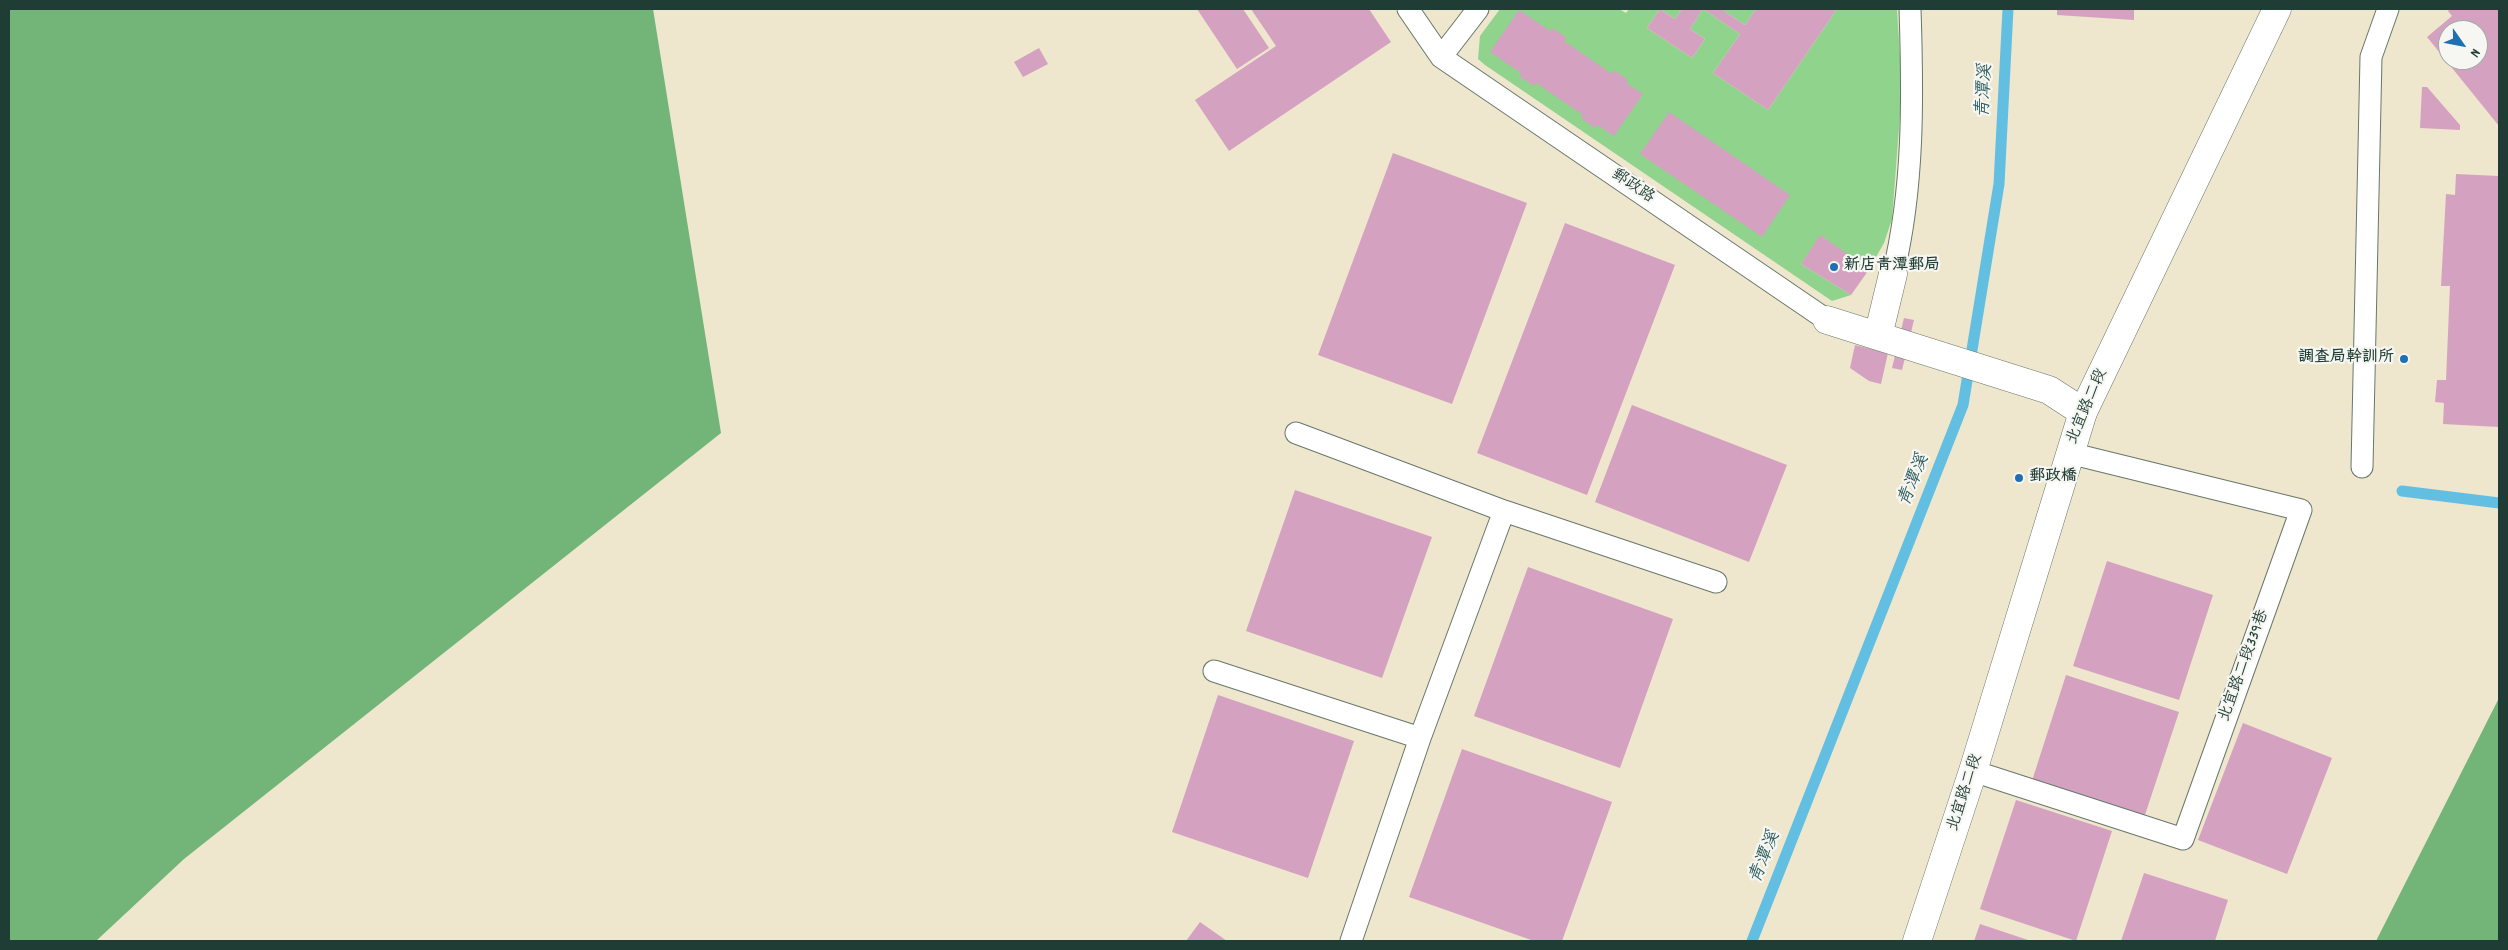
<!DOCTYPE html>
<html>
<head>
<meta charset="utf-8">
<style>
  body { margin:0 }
  #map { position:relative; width:2508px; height:950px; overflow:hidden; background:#eee6cd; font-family:Dekko,sans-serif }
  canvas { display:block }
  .frame { position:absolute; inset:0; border:10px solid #1f3d34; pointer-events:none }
  .north { position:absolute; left:2438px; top:20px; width:50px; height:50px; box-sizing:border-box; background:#f6f6f2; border:1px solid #a0aca6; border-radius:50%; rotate:123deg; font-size:14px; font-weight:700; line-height:20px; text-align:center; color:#1f3d34 }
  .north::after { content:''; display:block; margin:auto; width:18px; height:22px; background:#1f6fb2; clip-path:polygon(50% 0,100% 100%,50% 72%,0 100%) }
</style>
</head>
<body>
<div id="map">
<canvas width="2508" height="950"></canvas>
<div class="frame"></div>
<div class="north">N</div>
</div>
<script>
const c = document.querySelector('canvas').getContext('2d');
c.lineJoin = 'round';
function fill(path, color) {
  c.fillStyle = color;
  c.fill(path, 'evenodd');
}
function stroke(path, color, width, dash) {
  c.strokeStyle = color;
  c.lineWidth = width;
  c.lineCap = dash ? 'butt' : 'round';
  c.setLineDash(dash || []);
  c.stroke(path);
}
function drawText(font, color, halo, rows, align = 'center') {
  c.font = font + ' Dekko,"LXGW WenKai TC",sans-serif';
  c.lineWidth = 4.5;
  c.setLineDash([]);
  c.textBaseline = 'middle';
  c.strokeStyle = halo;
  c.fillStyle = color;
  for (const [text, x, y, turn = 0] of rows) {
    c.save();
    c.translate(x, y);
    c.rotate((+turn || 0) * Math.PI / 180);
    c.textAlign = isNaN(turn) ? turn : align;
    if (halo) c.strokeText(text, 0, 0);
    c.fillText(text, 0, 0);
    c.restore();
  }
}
fill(new Path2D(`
  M1500,9h119l7,4 3,-4h53l-7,10 -15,-10 -13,19 45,30 13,-19 -15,-10 13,-20 37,25 -27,39 55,37 69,-101h60l5,80 -10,130 -8,24 -16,28 -47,-35 -20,28 50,31 -19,6 -347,-236 -7,-6 2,-23z
  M1721,9h35l-11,16z`), '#8fd38c');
fill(new Path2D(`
  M9,9h644l68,424 -537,426 -88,82h-87z
  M2499,698v243h-123z`), '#73b578');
stroke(new Path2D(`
  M2402,491l97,12
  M1752,941l211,-536 36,-221 9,-175`), '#63bfe1', 11);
fill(new Path2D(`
  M1197,9h46l26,39 -32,21z
  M1251,9h118l22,33 -162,109 -34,-51 81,-54z
  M1660,9l15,10 7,-10h44l-2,2 21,14 11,-16h81l-69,101 -55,-37 27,-39 -37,-25 -13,20 15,10 -13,19 -45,-30z
  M2057,9h77v11l-77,-5z
  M2450,9h49v117l-72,-89 25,-21 -4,-5zM2448,30h30v30h-30z
  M1519,10l31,21 2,-3 15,10 -3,3 48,33 2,-4 14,10 -2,3 17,11 -29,42 -17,-11 -2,3 -14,-10 2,-3 -47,-32 -2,3 -15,-10 2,-3 -31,-21z
  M1039,48l9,16 -25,13 -9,-15z
  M2422,87h5l33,38v5l-40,-2z
  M1669,112l121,83 -28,42 -122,-83z
  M1393,153l134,50 -75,201 -134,-49z
  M2456,174l43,2v251l-56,-3 1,-21 -9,-1 2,-22h9l4,-94h-9l5,-92 9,1z
  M1565,223l110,42 -88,230 -110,-42z
  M1820,235l36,25 -1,2 13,9 -17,24 -50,-31z
  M1904,318l10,2 -12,50 -10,-2z
  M1855,345l33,8 -7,31 -12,-3 -19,-13z
  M1632,405l155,60 -38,97 -154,-60z
  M1295,490l137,47 -50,141 -136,-47z
  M2107,561l106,34 -34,105 -106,-34z
  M1528,567l145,52 -53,149 -146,-52z
  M2066,675l113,37 -37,112 -112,-37z
  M1218,695l136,46 -46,137 -136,-46z
  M2243,723l89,35 -45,116 -89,-34z
  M1462,749l150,53 -50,139h-28l-125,-44z
  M2016,800l96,31 -36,110 -96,-32z
  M2144,873l84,27 -13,41h-94z
  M1200,922l27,19h-41z
  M1980,924l51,17h-57z`), '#d4a2c0');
const service = new Path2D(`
  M1408,9l33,48 386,263
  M1441,57l37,-48
  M1893,274c21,-86 20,-177 17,-265
  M1296,433l208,78 -84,227 -69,203
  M2362,467l9,-410 17,-48
  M1504,511l212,71
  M1214,671l206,67
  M1973,771l210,68 118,-329 -232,-57`);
const minor = new Path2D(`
  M1827,320l222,70 34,22
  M1878,336l15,-62`);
const primary = new Path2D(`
  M1917,941l56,-170 110,-359 194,-403`);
stroke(service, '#67786a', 23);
stroke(minor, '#67786a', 29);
stroke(primary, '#67786a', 29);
stroke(service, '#fff', 21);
stroke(minor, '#fff', 28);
stroke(primary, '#fff', 28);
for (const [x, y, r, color] of [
  [1834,267,5,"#1f6fb2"],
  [2404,359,5,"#1f6fb2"],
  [2019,478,5,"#1f6fb2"]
]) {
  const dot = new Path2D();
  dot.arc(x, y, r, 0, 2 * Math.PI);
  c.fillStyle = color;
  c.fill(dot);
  stroke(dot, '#f6f6f2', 2);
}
drawText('16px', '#1f3d34', '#f6f6f2', [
  ["郵政路",1632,187,34],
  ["北宜路二段",2088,407,-67],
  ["北宜路二段339巷",2245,666,-70],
  ["北宜路二段",1966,793,-72]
]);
drawText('bold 16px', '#1f3d34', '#f6f6f2', [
  ["新店青潭郵局",1844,267],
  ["調查局幹訓所",2394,359,"right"],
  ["郵政橋",2029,478]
], 'left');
drawText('italic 18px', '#305e5f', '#f6f6f2', [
  ["青潭溪",1986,91,-87],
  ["青潭溪",1915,481,-68],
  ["青潭溪",1766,858,-68]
]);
</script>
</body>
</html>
